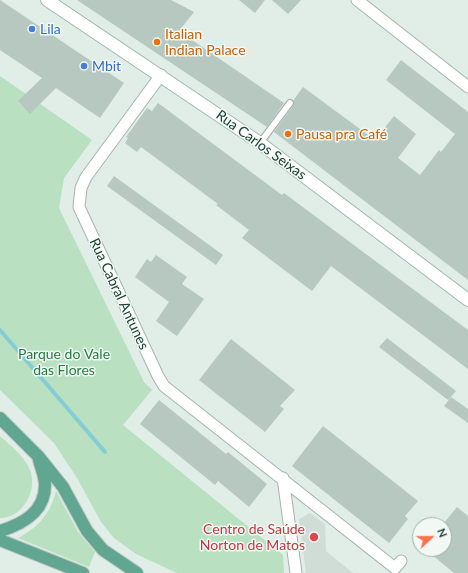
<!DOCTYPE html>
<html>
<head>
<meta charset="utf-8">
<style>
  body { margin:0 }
  #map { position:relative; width:468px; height:573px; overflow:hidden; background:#e1ede7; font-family:Lato,sans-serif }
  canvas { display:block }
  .north { position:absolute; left:412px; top:517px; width:40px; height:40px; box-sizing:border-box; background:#f2f9f5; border:1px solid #9eafa8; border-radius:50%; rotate:68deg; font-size:11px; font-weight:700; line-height:16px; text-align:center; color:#203f35 }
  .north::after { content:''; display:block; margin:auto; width:14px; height:18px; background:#fe714e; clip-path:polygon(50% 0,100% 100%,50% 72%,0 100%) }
</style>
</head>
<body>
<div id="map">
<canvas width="468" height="573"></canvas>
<div class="north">N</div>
</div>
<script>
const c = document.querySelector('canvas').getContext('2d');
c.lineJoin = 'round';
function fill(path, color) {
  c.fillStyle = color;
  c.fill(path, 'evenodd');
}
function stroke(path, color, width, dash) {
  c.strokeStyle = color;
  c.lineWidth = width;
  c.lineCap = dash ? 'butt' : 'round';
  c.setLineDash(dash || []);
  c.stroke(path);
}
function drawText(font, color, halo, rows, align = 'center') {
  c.font = font + ' Lato,sans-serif';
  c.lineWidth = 3;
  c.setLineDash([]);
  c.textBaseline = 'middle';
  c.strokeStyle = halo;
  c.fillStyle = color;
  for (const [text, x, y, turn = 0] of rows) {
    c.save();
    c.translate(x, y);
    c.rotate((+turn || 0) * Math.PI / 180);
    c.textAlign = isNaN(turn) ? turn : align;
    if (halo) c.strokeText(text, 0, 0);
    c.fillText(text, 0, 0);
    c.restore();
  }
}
fill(new Path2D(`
  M310,513l15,11 1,27 27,22h-47l-7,-54z`), '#cfddd6');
fill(new Path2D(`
  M0,76l92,64 -28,38 -5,30 85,174 8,8 -29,35 160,130 1,18h-107l-41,-19 -22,-16 -13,-16 -24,-44 -23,-35 -54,-53z
  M0,436c10,9 23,19 29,32 10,20 -5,50 -29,50z
  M56,491l22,41 17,20 -6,15 -71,-29c21,-11 32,-24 38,-47z`), '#b8e0c1');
stroke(new Path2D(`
  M0,330l105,122`), '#84cdd7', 4);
fill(new Path2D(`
  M0,0l124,83 -24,35 -44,-30 -26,26 -12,-13 24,-23 -42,-28z
  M77,0h94l23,12 -15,19 105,72 -17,24z
  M239,0h26l-10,13z
  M272,0h29l-13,14z
  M401,60l67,52v168l-194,-148 19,-26v-5l10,-14 72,53 19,-24 22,18 -18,24 22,17 19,-25 2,2 14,-18 -69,-54z
  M158,103l124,92 2,-2 184,137v39l-137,-103 -19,25 -70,-53 7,-8 -33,-25 2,-1 -77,-57 -4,5 -12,-9 3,-5 -2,-1 21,-29 5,3z
  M114,176l109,79 -7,10 -109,-79z
  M156,255l31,22 -5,7 22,15 -27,37 -21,-15 13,-19 -34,-25 12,-18 4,3z
  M387,338l69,53 -8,9 -69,-53z
  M231,339l64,51 -15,16 4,3 -19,23 -66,-52z
  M451,397l17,12v14l-24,-17z
  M159,400l67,54 2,-2 39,32 -18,23 -31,-26 -3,4 -75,-61z
  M323,426l95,75 -13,15 3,3 -19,24 -97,-77z
  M457,507l11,9v57h-14l-29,-24h19v-26z`), '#b6c8c0');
const lane = new Path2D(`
  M260,143l30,-40`);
const street = new Path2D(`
  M357,0l111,87
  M161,75l-75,102 -5,11 -2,19 79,169 6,10 231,182 6,-7
  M283,478l13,95`);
const secondary = new Path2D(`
  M47,0l213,143 208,157`);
const primary = new Path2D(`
  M0,418l39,39 24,30 24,44 16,19 34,23
  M0,531c23,-7 45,-19 45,-46 0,-8 -4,-17 -6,-25
  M0,540l83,33`);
stroke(lane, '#a3b5ae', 8);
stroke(street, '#a3b5ae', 13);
stroke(secondary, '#9eb9af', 14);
stroke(primary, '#c1c9c6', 14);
stroke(lane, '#fff', 5.5);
stroke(street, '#fff', 11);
stroke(secondary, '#fff', 12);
stroke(primary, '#61a691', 12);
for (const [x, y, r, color] of [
  [32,29,4,"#3f7fe0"],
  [157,42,4,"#e8710a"],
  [84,66,4,"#3f7fe0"],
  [288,134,4,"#e8710a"],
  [314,537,5,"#e0444e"]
]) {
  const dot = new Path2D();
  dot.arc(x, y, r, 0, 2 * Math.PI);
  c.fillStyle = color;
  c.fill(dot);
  stroke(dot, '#f2f9f5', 1.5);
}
drawText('14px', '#366cbe', '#f2f9f5', [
  ["Lila",40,29],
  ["Mbit",92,66]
], 'left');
drawText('14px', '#c56008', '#f2f9f5', [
  ["Italian",165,34],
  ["Indian Palace",165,50],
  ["Pausa pra Café",296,134]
], 'left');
drawText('14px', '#203f35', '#f2f9f5', [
  ["Rua Carlos Seixas",261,145,36],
  ["Rua Cabral Antunes",119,294,65]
]);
drawText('14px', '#267943', '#f2f9f5', [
  ["Parque do Vale",64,354],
  ["das Flores",64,370]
]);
drawText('14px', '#be3a42', '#f2f9f5', [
  ["Centro de Saúde",305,529],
  ["Norton de Matos",305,545]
], 'right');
</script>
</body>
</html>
